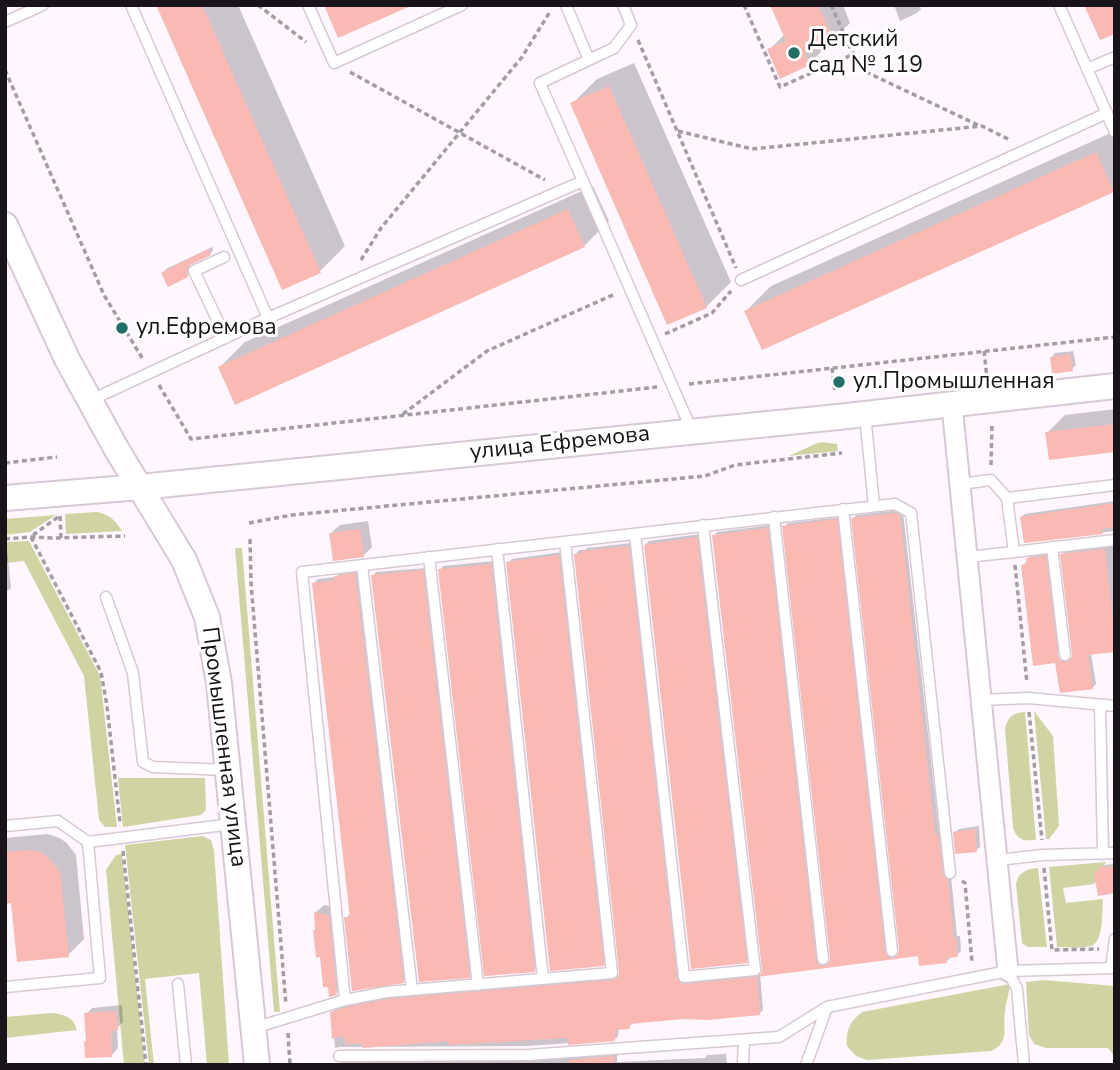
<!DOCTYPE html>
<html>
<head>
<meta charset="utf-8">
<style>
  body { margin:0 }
  #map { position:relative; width:1120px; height:1070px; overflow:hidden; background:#fff6fe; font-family:"Nunito Sans",sans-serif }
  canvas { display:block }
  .frame { position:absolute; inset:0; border:7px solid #191419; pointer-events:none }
</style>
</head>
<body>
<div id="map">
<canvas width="1120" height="1070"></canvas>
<div class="frame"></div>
</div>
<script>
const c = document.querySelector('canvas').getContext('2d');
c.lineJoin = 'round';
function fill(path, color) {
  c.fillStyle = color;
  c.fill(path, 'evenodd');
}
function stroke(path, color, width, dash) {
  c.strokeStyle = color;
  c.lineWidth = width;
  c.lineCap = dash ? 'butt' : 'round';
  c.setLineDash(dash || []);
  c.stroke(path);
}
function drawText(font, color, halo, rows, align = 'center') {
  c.font = font + ' "Nunito Sans",sans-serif';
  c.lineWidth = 6;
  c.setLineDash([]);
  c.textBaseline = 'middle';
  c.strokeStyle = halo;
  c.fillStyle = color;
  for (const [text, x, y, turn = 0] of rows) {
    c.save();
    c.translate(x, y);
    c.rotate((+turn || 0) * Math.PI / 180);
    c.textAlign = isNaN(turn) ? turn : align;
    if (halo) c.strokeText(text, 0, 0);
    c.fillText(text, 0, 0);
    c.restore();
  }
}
fill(new Path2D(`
  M821,442l16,2 1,7 -49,5 26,-12z
  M97,512c12,2 19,9 25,19l-56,3 -1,-20z
  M56,515l-26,17 -25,3v-16z
  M29,541l71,135 17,151h-12l-6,-7 -15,-144 -60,-115 -19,2v-21z
  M235,548h7l38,464h-6z
  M1034,711l19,25 6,90 -10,13h-3z
  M1025,712l11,128c-12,1 -18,1 -23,-12l-8,-99c3,-13 8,-16 20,-17z
  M118,778h87l1,32 -5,5 -78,12z
  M202,836l9,4 3,10 15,215h-22l-8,-92 -54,6 9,86h-5l-24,-220z
  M122,854l23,211h-21l-18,-195 10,-15z
  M1106,862l-12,22 -31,4 3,15 37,-4c-1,12 1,43 -12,47 -10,3 -24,1 -34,1l-8,-80z
  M1038,868l9,79h-19l-6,-4 -6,-59c2,-12 11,-15 22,-16z
  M1043,980l72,6v79l-1,-9 -6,-8h-62l-12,-4 -5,-9 -3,-53z
  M1010,984c-1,11 -4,17 -5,28 -3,16 6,30 -14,39l-124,9 -11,-4 -9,-10c-2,-15 3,-25 15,-34z
  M51,1013c12,1 23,4 26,17l-72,8v-21z`), '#d0d4a3');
fill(new Path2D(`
  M158,5h80l107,241 -25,25 -37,16z
  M772,5h71l7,18 -17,17 -8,3 1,4 -17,17 -40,-14 16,-16z
  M894,5h25l2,4 -4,4 -17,8z
  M634,63l97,219 -25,25 -134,-203 25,-25z
  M1115,131v57l-2,3 -367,120 25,-25z
  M593,186l16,35 -25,25 -364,121 25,-25z
  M212,247l1,3 -3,4 -19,9 -1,3 1,5 -4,4 -24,-2 3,-4z
  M1073,351l3,14 -4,4 -20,-12 3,-4z
  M1115,409v41l-68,-17 18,-18z
  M1115,501v30l-90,10 -4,-24 4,-3z
  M900,510l3,2 36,319h3l9,45 6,60h3l1,15 -4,4 -7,1v2l-4,4 -27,-8 -157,21 1,-2 -49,-437 3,-4 54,-7 52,437 7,1 1,-1 -47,-435 4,-4 52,-6 52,437 7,1 1,-1 -47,-436 4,-3z
  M368,521l4,26 -9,9 -32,-23 9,-8z
  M700,534l50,424 -4,4 -101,-417 4,-4z
  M632,543l52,437 5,1 71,-7 3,36 -4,4 -76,3 -50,6 -4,4 -10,1 -1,8 -4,4 -86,6 -189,1 -4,1 -3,-35 4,-4 16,-5 41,-8 225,-19 2,-1 -44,-422 3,-4h6l2,-2z
  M1115,545v106l-24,2 5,31 -4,4 -35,-27 -34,-95 8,-11 18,-2 16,105 7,1 1,-1 -11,-103 4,-4zM1054,648l9,12h-5z
  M5,549h2l4,39 -6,5z
  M562,552l45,409 -4,4 -95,-402 4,-4z
  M494,561l44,406 -4,3 -94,-400 3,-4z
  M426,568l47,404 -4,4 -96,-400 3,-4z
  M359,570l48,408 -4,3 -57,-63 4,-4 -36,-331 4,-4 18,-2 4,-4z
  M979,826l1,21 -4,3 -21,-18 4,-3z
  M47,834l10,3 9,5 10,13 8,84 -16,16 -55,-54 -8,1v-64z
  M1113,864l2,1v24l-19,-15 9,-9z
  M324,905l13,2 8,78 -9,8 -19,-64 -2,-16z
  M122,1005l1,17 -6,6 1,20 -6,7 -24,-15 -2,-26 6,-6z
  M617,1053v9l88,-4 2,-3 19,-1 1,11h-379l-10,-4 2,-2z`), '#0003');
fill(new Path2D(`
  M156,5h46l119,268 -39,17z
  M324,5h89l-75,33z
  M770,5h48l16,36 -29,13 5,11 -30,14 -13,-30 19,-8z
  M1084,5h31v29l-15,6z
  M609,86l98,222 -40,17 -97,-222z
  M1096,152l18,40 -352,158 -18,-39z
  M568,209l17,38 -350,158 -17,-38z
  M208,249l3,6 -23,11 -1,5 1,6 -20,10 -7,-14z
  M1070,354l3,17 -21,3 -2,-17z
  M1115,424v28l-66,8 -4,-28z
  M1115,503v24l-13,2 1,5 -79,9 -4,-26z
  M895,513l5,2 35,319h3l5,40 5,6 6,59 2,-1 2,19 -12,1 1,5 -28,3 -1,-10 -161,21 4,-3 1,-5 -50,-434 56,-7 48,432 3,5 5,1 5,-3 1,-5 -48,-432 55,-7 48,433 3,5 5,1 5,-3 1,-5 -48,-432z
  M360,529l4,28 -31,4 -4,-28z
  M697,537l50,426 -56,6 -47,-424z
  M629,546l48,432 3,5 5,1 72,-7 3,38 -52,5 -25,-1 -54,5 1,5 -14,1 -1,11 -47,4v-7l-119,7 -1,-4 -85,7 -2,-5 -15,2 -2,-9 -12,3 -2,-27 17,-5 41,-8 225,-19 5,-3 1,-5 -45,-418 8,-1v-2z
  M1105,549l10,89v14l-27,3 5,34 -33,4 -5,-30 -22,3 -12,-101 6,-1 -1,-6 20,-2 12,100 3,5 6,1 4,-3 1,-5 -12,-100z
  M559,555l45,411 -54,5 -44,-409z
  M491,564l44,408 -51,4 -46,-407z
  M423,570l47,408 -51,4 -48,-407z
  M355,573l49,410 -52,8 -8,-74 6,1 -38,-335 23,-3 -1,-4z
  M975,829l2,23 -22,2 -2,-22z
  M30,850l10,2 9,6 11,14 9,85 -52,5 -6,-59 -6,1v-52z
  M1115,866v27l-17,3 -4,-22 5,-6z
  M314,912l15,3 8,80 -8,2 -1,-10h-5l-3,-30 -4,1 -3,-28h2z
  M116,1011l2,19 -7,1 1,26 -27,1 -1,-17h2l-2,-28z
  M614,1056v9h-45v-5z`), '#fab9b2');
const service = new Path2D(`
  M131,5l137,313
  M308,5l26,58 128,-58
  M566,5l23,55
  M1059,5l56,127
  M5,22l38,-17
  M1087,69l28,-12
  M583,181l109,250
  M224,257l-30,14 32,67
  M741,280l366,-167
  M89,401l179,-83 315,-137 -43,-98 74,-35 17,-23 -8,-20
  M865,414l9,92
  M960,484l31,-4 16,18 7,54 101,-12
  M1007,498l108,-13
  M843,509l49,442
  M774,517l49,442
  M635,534l49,443 71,-7 -52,-445
  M1052,547l13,108
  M497,549l46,430
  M429,557l49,428
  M967,557l47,-5
  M362,565l50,425
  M106,597l27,76 10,89 10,5 75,3
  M981,700l47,-2 87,8
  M1100,705l3,149
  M5,826l53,-5 30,21 144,-18
  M997,860l46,-5 72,-2
  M1111,968l4,-29
  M1008,971l9,18 7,76
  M178,984l8,81
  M5,987l95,-9 -12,-136
  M345,1000l-43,-428 593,-68 16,9 39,360
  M254,1028l91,-28 42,-8 225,-19 -47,-431
  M339,1056l189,-1 251,-18 48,-30
  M743,1065l1,-25
  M806,1065l21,-58 181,-36 107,-3`);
const minor = new Path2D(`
  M952,405l56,566`);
const tertiary = new Path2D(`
  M5,225l62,134 50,91 67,110 23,57 12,66 38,382
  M5,498l135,-11 698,-70 277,-31`);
stroke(service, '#d6c9d5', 13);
stroke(minor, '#d6c9d5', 23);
stroke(tertiary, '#d6c9d5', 28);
stroke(new Path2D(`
  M258,5l48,37
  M744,5l36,82 74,-33
  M831,5l21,47 6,5 6,14 116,55
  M638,40l98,228
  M5,70l99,225 40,66
  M350,72l195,108
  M678,131l74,18 230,-23 28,14
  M361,260l20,-32 141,-171 29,-47
  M665,334l47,-21 19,-22
  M984,351l3,27
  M832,368l3,25
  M689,384l426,-47
  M159,385l32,54 466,-52
  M403,414l84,-63 128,-57
  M5,463l52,-6
  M991,465l1,-41
  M60,516l1,22
  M249,523l43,-8 413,-39 30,-11 107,-12
  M33,535l25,-18
  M31,537l70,135 6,34 13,117
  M5,539l26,-2 21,1 73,-2
  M250,539l1,44 35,422
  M1015,565l12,118
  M1029,712l13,128
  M123,851l23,214
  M1044,868l8,82 47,-1
  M962,881l3,2 7,79
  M288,1033l2,32`), '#a39ca3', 3.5, [5, 3.5]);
stroke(service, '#fff', 10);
stroke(minor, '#fff', 19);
stroke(tertiary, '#fff', 24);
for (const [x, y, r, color] of [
  [794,53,7,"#246e68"],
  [122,328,7,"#246e68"],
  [839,382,7,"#246e68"]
]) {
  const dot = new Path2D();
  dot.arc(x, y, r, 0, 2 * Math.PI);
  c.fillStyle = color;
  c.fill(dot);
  stroke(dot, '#fff', 2.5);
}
drawText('23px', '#191419', '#fff', [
  ["Детский",808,40],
  ["сад № 119",808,66],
  ["ул.Ефремова",136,328],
  ["ул.Промышленная",853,382]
], 'left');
drawText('23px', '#191419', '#fff', [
  ["улица Ефремова",560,444,-6],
  ["Промышленная улица",223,747,83]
]);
</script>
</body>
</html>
